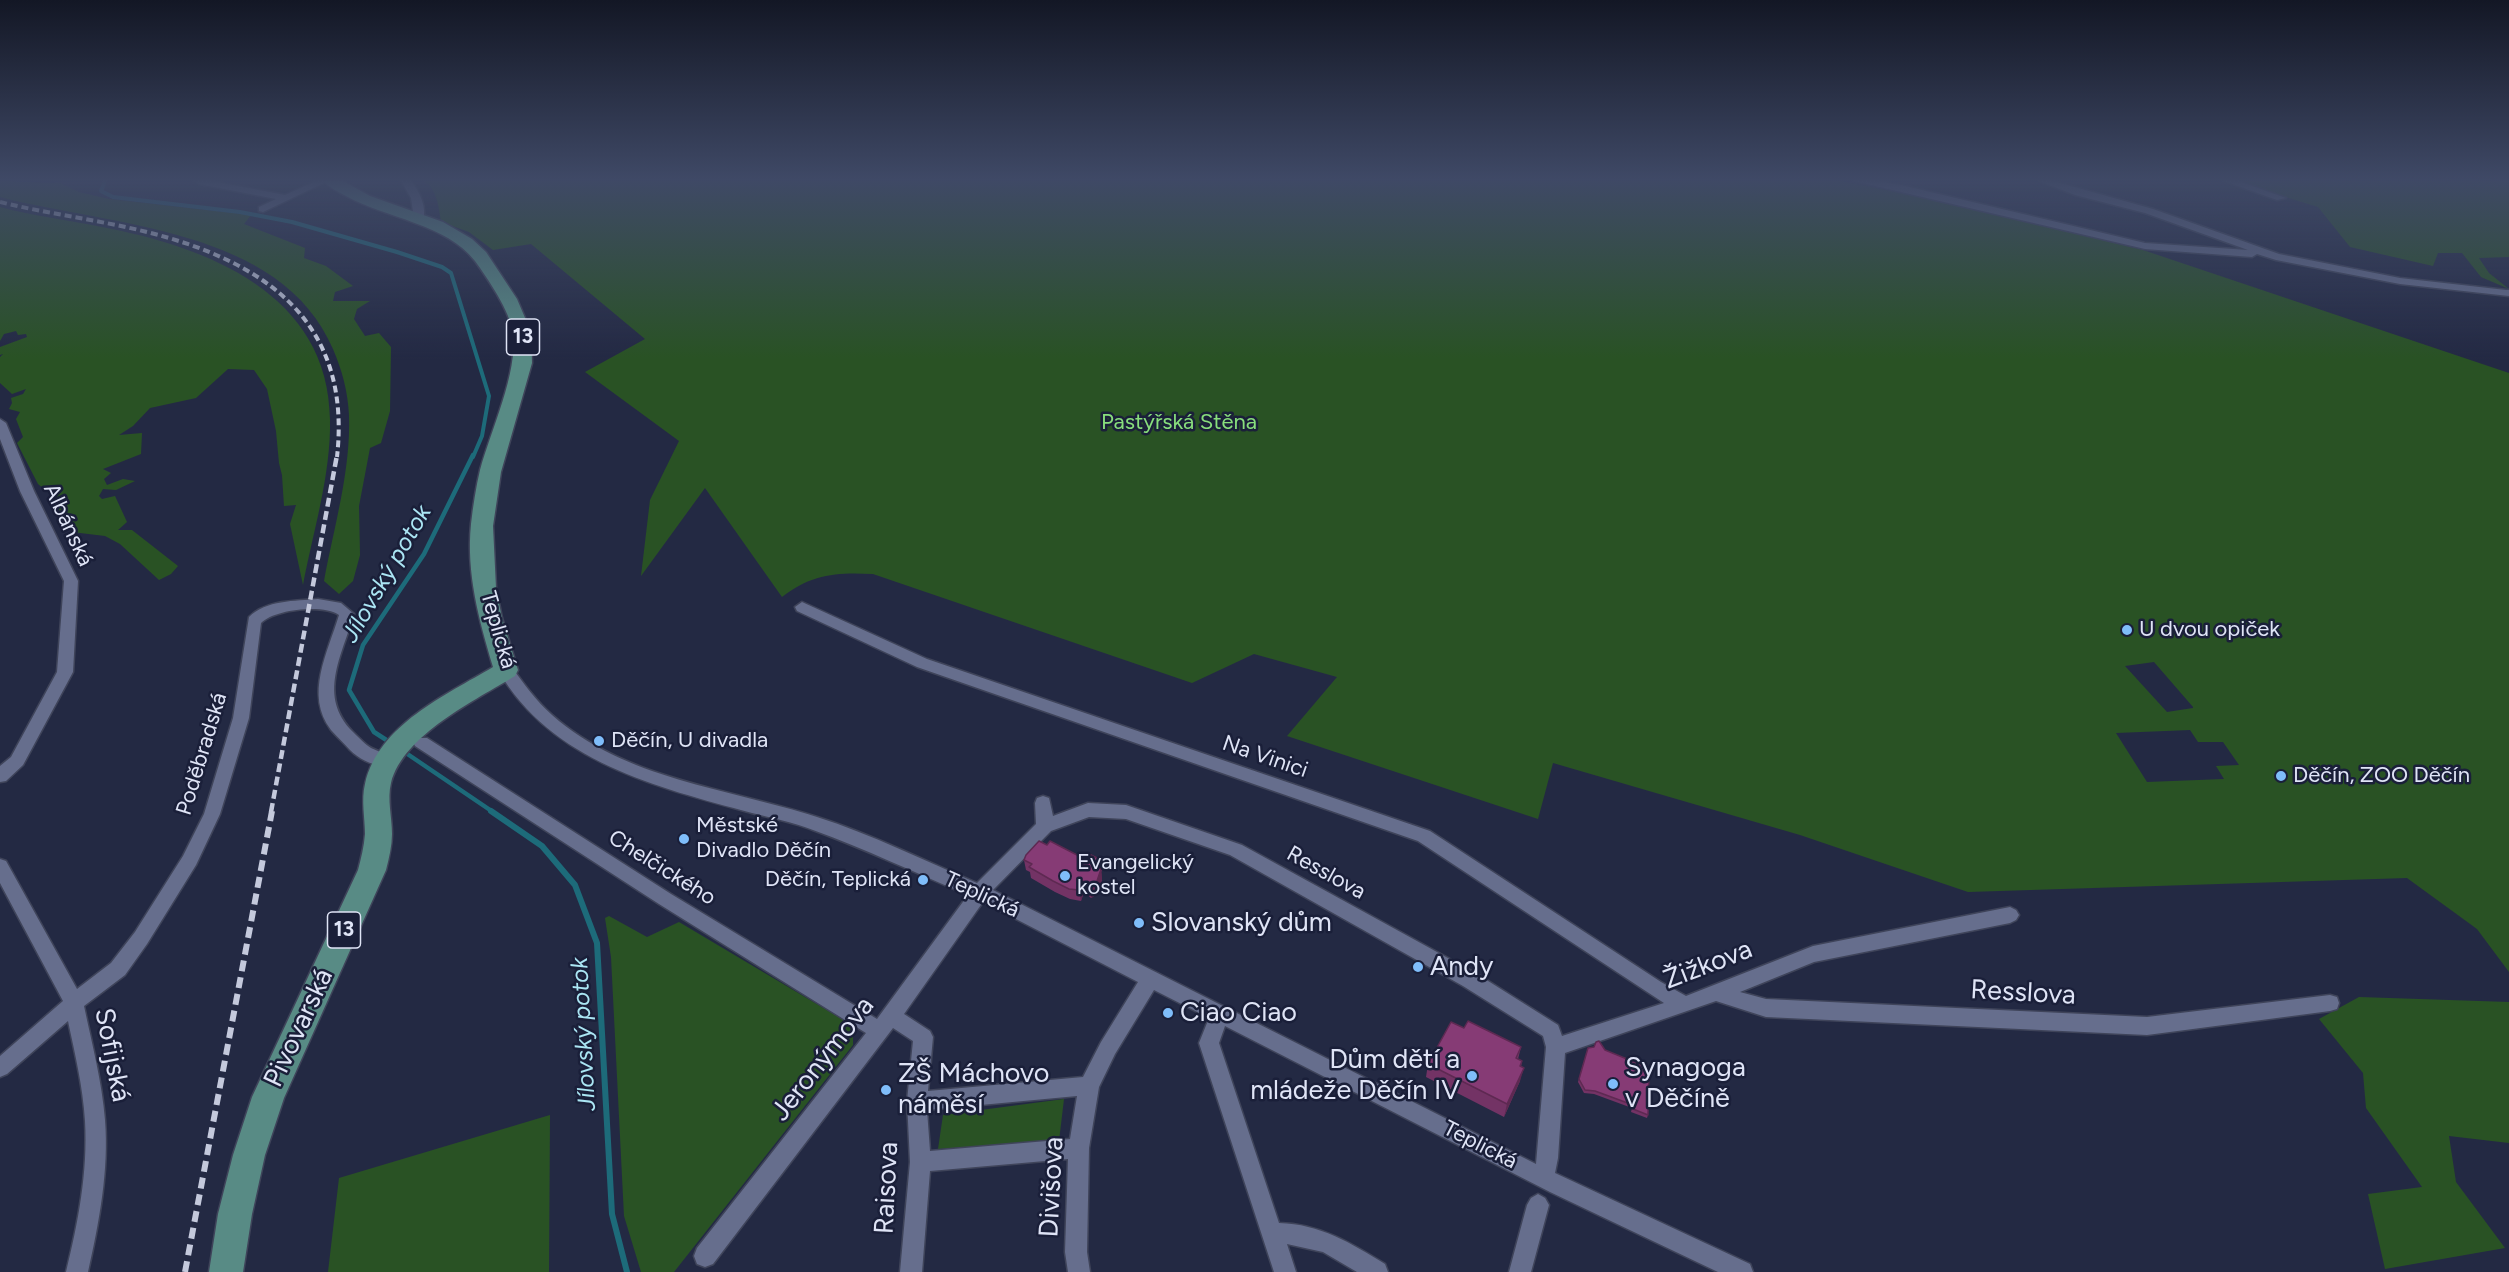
<!DOCTYPE html>
<html>
<head>
<meta charset="utf-8">
<style>
  body { margin:0 }
  canvas { display:block; background:#232943 }
</style>
</head>
<body>
<canvas width="2509" height="1272"></canvas>
<script>
const c = document.querySelector('canvas').getContext('2d');
c.lineJoin = 'round';
function fill(path, color) {
  c.fillStyle = color;
  c.fill(path, 'evenodd');
}
function stroke(path, color, width, dash) {
  c.strokeStyle = color;
  c.lineWidth = width;
  c.lineCap = dash ? 'butt' : 'round';
  c.setLineDash(dash || []);
  c.stroke(path);
}
function drawText(font, color, halo, rows, align = 'center') {
  c.font = font + ' Figtree,sans-serif';
  c.lineWidth = 5;
  c.setLineDash([]);
  c.textBaseline = 'middle';
  c.strokeStyle = halo;
  c.fillStyle = color;
  for (const [text, x, y, turn = 0] of rows) {
    c.save();
    c.translate(x, y);
    c.rotate((+turn || 0) * Math.PI / 180);
    c.textAlign = isNaN(turn) ? turn : align;
    if (halo) c.strokeText(text, 0, 0);
    c.fillText(text, 0, 0);
    c.restore();
  }
}
fill(new Path2D(`
  M0,181l60,2 19,9 30,7 142,16 -7,9 61,24 -1,10 22,8 27,20 -18,6 -2,9h37l-13,8 -3,10 11,17 14,-3 12,14 -1,64 -9,32 -11,5 -11,58 1,49 -7,26 -14,13 -15,-13c10,-54 27,-111 25,-166 -1,-23 -7,-45 -16,-66 -52,-122 -223,-123 -333,-152z
  M424,181h1417l92,18 210,51 366,123v599l-32,-43 -70,-51 -439,14 -168,-57 -247,-72 -15,56 -251,-83 50,-59 -83,-23 -62,29 -319,-109c-36,-2 -62,0 -91,23l-77,-109 -64,88 9,-76 29,-59 -94,-69 60,-33 -114,-95 -38,6 -24,-18 -28,-10c-2,-14 -4,-33 -17,-41zM2154,662l39,45v1l-26,4 -42,-46zM2190,730l8,12h25l16,23 -23,1 8,13 -77,3 -31,-49z
  M2233,181h276v76l-30,1 10,15 20,16 -28,-12 -19,-24h-24l-5,13 -83,-19 -32,-40z
  M0,207c34,9 68,13 102,20 106,20 227,67 228,193 1,55 -17,112 -27,165l-13,-61 6,-19 -12,1 -2,-31 -3,-12 -3,-32 -9,-42 -13,-19 -26,-1 -32,29 -46,10 -17,18 -14,9 23,-2 -1,21 -38,15 8,4 -7,6 3,6 16,-6 12,2 -19,9 -13,-1 -4,7 3,3 13,-3 12,26 -9,8h14l46,36 -7,8 -12,6 -39,-36 -15,-8 -33,-4 -22,-38 -12,-10 -21,-41 6,-6 -7,-18 4,-7 -11,-3 3,-6 -1,-5 12,-4 3,-5 -14,5 -12,-11v-26l3,-3 -3,1v-8l27,-10 -1,-3 -8,1 -2,-4 -12,3 -4,7z
  M609,916l38,21 32,-15 168,100 6,7v16l-179,227h-33l-17,-56 -13,-259 -6,-39z
  M2359,997l150,5v141l-60,-7 7,46 49,66 -120,21 -17,-75 54,-7 -56,-79 -3,-35 -44,-54z
  M1064,1099l-5,42 -121,8 5,-34z
  M550,1115l-1,157h-221l11,-94z`), '#295224');
stroke(new Path2D(`
  M105,181l-4,10 12,6 127,15 52,10 105,30 45,15 9,6 38,123 -7,40 -9,21`), '#1d6b7a', 4);
stroke(new Path2D(`
  M391,743l-17,-11 -25,-42 14,-45 61,-91 49,-99
  M403,751l90,61`), '#1d6b7a', 4.5);
stroke(new Path2D(`
  M491,811l51,35 33,39 22,58 15,271 15,58`), '#1d6b7a', 6);
const minor = new Path2D(`
  M194,181h18l73,14 31,-14h12l-65,31 -4,-1v-4l17,-8 -77,-15z
  M401,181h10c9,11 16,26 12,40l-9,-2 -3,-21z
  M1854,181h21l26,4 244,58 103,7 -103,-37 -70,-18 -36,-14h14l100,28 126,45 121,24 106,12h3v6l-109,-12 -124,-24 -19,-6 -5,3 -107,-8z
  M2224,181h14l48,17 -9,2z
  M0,419l6,4 28,68 44,90 -5,91 -50,93 -17,16 -6,1v-16l11,-9 46,-85 7,-91 -44,-90 -20,-52z
  M318,599l23,4 13,11c-12,42 -37,82 -1,118 17,17 16,16 39,24l2,4 -2,4c-14,5 -32,-4 -42,-14 -6,-7 -13,-13 -19,-20 -27,-35 -3,-78 8,-115 -15,-11 -64,-6 -78,8l-12,95 -29,96 -24,51 -49,79 -22,31 -41,31c8,38 18,76 21,114 4,51 -6,103 -17,152h-22c12,-49 22,-100 19,-151 -2,-34 -10,-67 -17,-100l-61,53 -7,3v-21l63,-55 -63,-118v-24l6,2 71,128 34,-26 24,-31 48,-76 21,-42 29,-96 16,-101c17,-17 46,-16 69,-18z
  M802,602l125,57 503,172 231,151 25,14 127,-50 197,-39 6,3 3,5 -3,5 -6,3 -196,39 -74,30 26,7 381,18 183,-22 7,2 2,6 -2,6 -7,2 -183,24 -381,-18 -50,-16 -151,52 -7,105 -3,15 195,91 3,8h-35l-168,-80 -325,-166 -6,17 60,180c41,1 72,20 106,41l3,8h-31l-34,-20 -36,-8 9,28h-22l-75,-229 10,-25 -55,-28 -39,64 -16,33 -10,61 -2,104 3,20h-22l-3,-20 3,-93 -138,12 -8,101h-22l10,-110 -3,-61 6,-60 -20,-13 -180,236 -8,3 -8,-3 -3,-8 3,-8 169,-215 -207,-129 -244,-158 -2,-4 2,-4h12l244,156 206,125 91,-124c-52,-22 -103,-46 -155,-65 -20,-8 -41,-12 -61,-17 -95,-26 -201,-51 -254,-143l3,-4h10c13,18 25,35 41,49 73,65 176,73 265,102 54,17 108,44 160,66l59,-59 -1,-21 2,-5 6,-2 6,2 4,18 35,-13 38,2 116,40 235,129 81,51 4,11 102,-33 -246,-162 -501,-174 -120,-56 -2,-4zM1089,817l37,2 104,36 233,131 80,50 3,11 -10,117 -543,-274 58,-59zM983,902l155,80 -37,60 -18,35 -155,14 5,-54 -3,-6 -26,-17zM1077,1096l-7,43 -140,12 -3,-41z
  M1538,1194l7,4 4,7 -18,67h-22l18,-67 4,-7z`);
const primary = new Path2D(`
  M324,181h19l27,15 73,26 29,17 14,13 31,47 14,33 1,31 -31,109 -8,54 3,62 6,30 16,52 -3,6c-39,24 -112,59 -124,107 -4,16 1,34 1,51 0,12 -3,24 -6,36l-102,228 -19,57 -13,59 -9,58h-34l9,-58 15,-59 19,-58 106,-227c3,-12 6,-23 7,-36 0,-16 -4,-34 0,-50 13,-59 81,-89 128,-117 -14,-47 -27,-94 -22,-143 2,-18 5,-37 9,-54 11,-40 38,-97 33,-137 -3,-22 -25,-54 -38,-72 -28,-37 -90,-43 -129,-65 -7,-4 -17,-8 -22,-15z`);
stroke(minor, '#3f445a', 3);
stroke(primary, '#3f445a', 3);
fill(minor, '#666e8d');
fill(primary, '#588b85');
stroke(new Path2D(`
  M0,202c49,12 99,18 147,30 119,30 205,90 190,225`), '#c4c9dc', 4, [7, 4]);
stroke(new Path2D(`
  M271,812l66,-357`), '#c4c9dc', 4.5, [9, 4.5]);
stroke(new Path2D(`
  M185,1272l87,-461`), '#c4c9dc', 6, [11, 6]);
fill(new Path2D(`
  M1047,845l30,10 25,15 -1,2 1,8 -4,14 -7,4 -7,-6 -3,9 -11,-2 -15,-7 -24,-14 -1,-6 -4,-2 -2,-10z
  M1464,1028l57,19 -3,12 4,2 -1,6 -1,14 -16,36 -78,-40 2,-13z
  M1588,1048l17,2 43,65 -1,3 -16,-6 1,-4 -38,-14 -10,-1 -6,-11z`), '#733365');
fill(new Path2D(`
  M1101,860l1,20 -4,14 -7,4 -1,-11 6,-21z
  M1083,881l1,11 -3,9 -2,-11z
  M1524,1068l-4,13 -16,36 3,-13z`), '#5e2952');
const building = new Path2D(`
  M1039,841l8,4 3,-4 27,14 10,-2 14,7 -5,6 5,3 -5,15 -6,3 -7,-6 -4,9 -10,-1 -16,-8 -24,-14 3,-3 -8,-4 2,-5z
  M1468,1021l53,26 -5,11 6,3 -2,5 4,2 -17,36 -79,-40 23,-42 13,6z
  M1599,1041l6,9 44,18 -1,47 -15,-6v-4l-38,-14 -10,-1 -6,-11 9,-31 6,-1 2,-5z`);
fill(building, '#863b75');
stroke(building, '#5e2952', 1.5);
const sky = c.createLinearGradient(0, 0, 0, 359);
sky.addColorStop(0, '#131725');
sky.addColorStop(0.5, '#3f4966');
sky.addColorStop(1, '#3f496600');
c.fillStyle = sky;
c.fillRect(0, 0, 2509, 359);
for (const [x, y, r, color] of [
  [2127,630,6,"#7fbdfa"],
  [599,741,6,"#7fbdfa"],
  [2281,776,6,"#7fbdfa"],
  [684,839,6,"#7fbdfa"],
  [1065,876,6,"#7fbdfa"],
  [923,880,6,"#7fbdfa"],
  [1139,923,6,"#7fbdfa"],
  [1418,967,6,"#7fbdfa"],
  [1168,1013,6,"#7fbdfa"],
  [1472,1076,6,"#7fbdfa"],
  [1613,1084,6,"#7fbdfa"],
  [886,1090,6,"#7fbdfa"]
]) {
  const dot = new Path2D();
  dot.arc(x, y, r, 0, 2 * Math.PI);
  c.fillStyle = color;
  c.fill(dot);
  stroke(dot, '#1a1f39', 2);
}
for (const [x, y, w] of [
  [523,337,33],
  [344,930,33]
]) {
  const box = new Path2D();
  box.roundRect(x - w / 2, y - 18, w, 36, 4.5);
  c.fillStyle = '#1a1f39';
  c.fill(box);
  stroke(box, '#dfe4f6', 1.5);
}
drawText('bold 21px', '#dfe4f6', null, [
  ["13",523,337],
  ["13",344,930]
]);
drawText('22px', '#88de7c', '#1a1f39', [
  ["Pastýřská Stěna",1179,423]
]);
drawText('22px', '#dfe4f6', '#1a1f39', [
  ["Albánská",68,525,65],
  ["Teplická",498,630,74],
  ["Poděbradská",202,754,-73],
  ["Na Vinici",1265,757,19],
  ["Chelčického",662,868,32],
  ["Resslova",1326,873,29],
  ["Teplická",982,895,25],
  ["Teplická",1480,1145,27]
]);
drawText('22px', '#dfe4f6', '#1a1f39', [
  ["U dvou opiček",2139,630],
  ["Děčín, U divadla",611,741],
  ["Děčín, ZOO Děčín",2293,776],
  ["Městské",696,826],
  ["Divadlo Děčín",696,851],
  ["Evangelický",1077,863],
  ["kostel",1077,888],
  ["Děčín, Teplická",911,880,"right"]
], 'left');
drawText('italic 24px', '#abe6f4', '#1a1f39', [
  ["Jílovský potok",387,574,-60],
  ["Jílovský potok",584,1034,-93]
]);
drawText('27px', '#dfe4f6', '#1a1f39', [
  ["Slovanský dům",1151,923],
  ["Andy",1430,967],
  ["Ciao Ciao",1180,1013],
  ["Dům dětí a",1460,1060,"right"],
  ["mládeže Děčín IV",1460,1091,"right"],
  ["Synagoga",1625,1068],
  ["v Děčíně",1625,1099],
  ["ZŠ Máchovo",898,1074],
  ["náměsí",898,1105]
], 'left');
drawText('27px', '#dfe4f6', '#1a1f39', [
  ["Žižkova",1708,965,-21],
  ["Resslova",2023,993,3],
  ["Pivovarská",299,1028,-65],
  ["Sofijská",112,1055,79],
  ["Jeronýmova",823,1059,-52],
  ["Divišova",1052,1187,-87],
  ["Raisova",887,1188,-87]
]);
</script>
</body>
</html>
